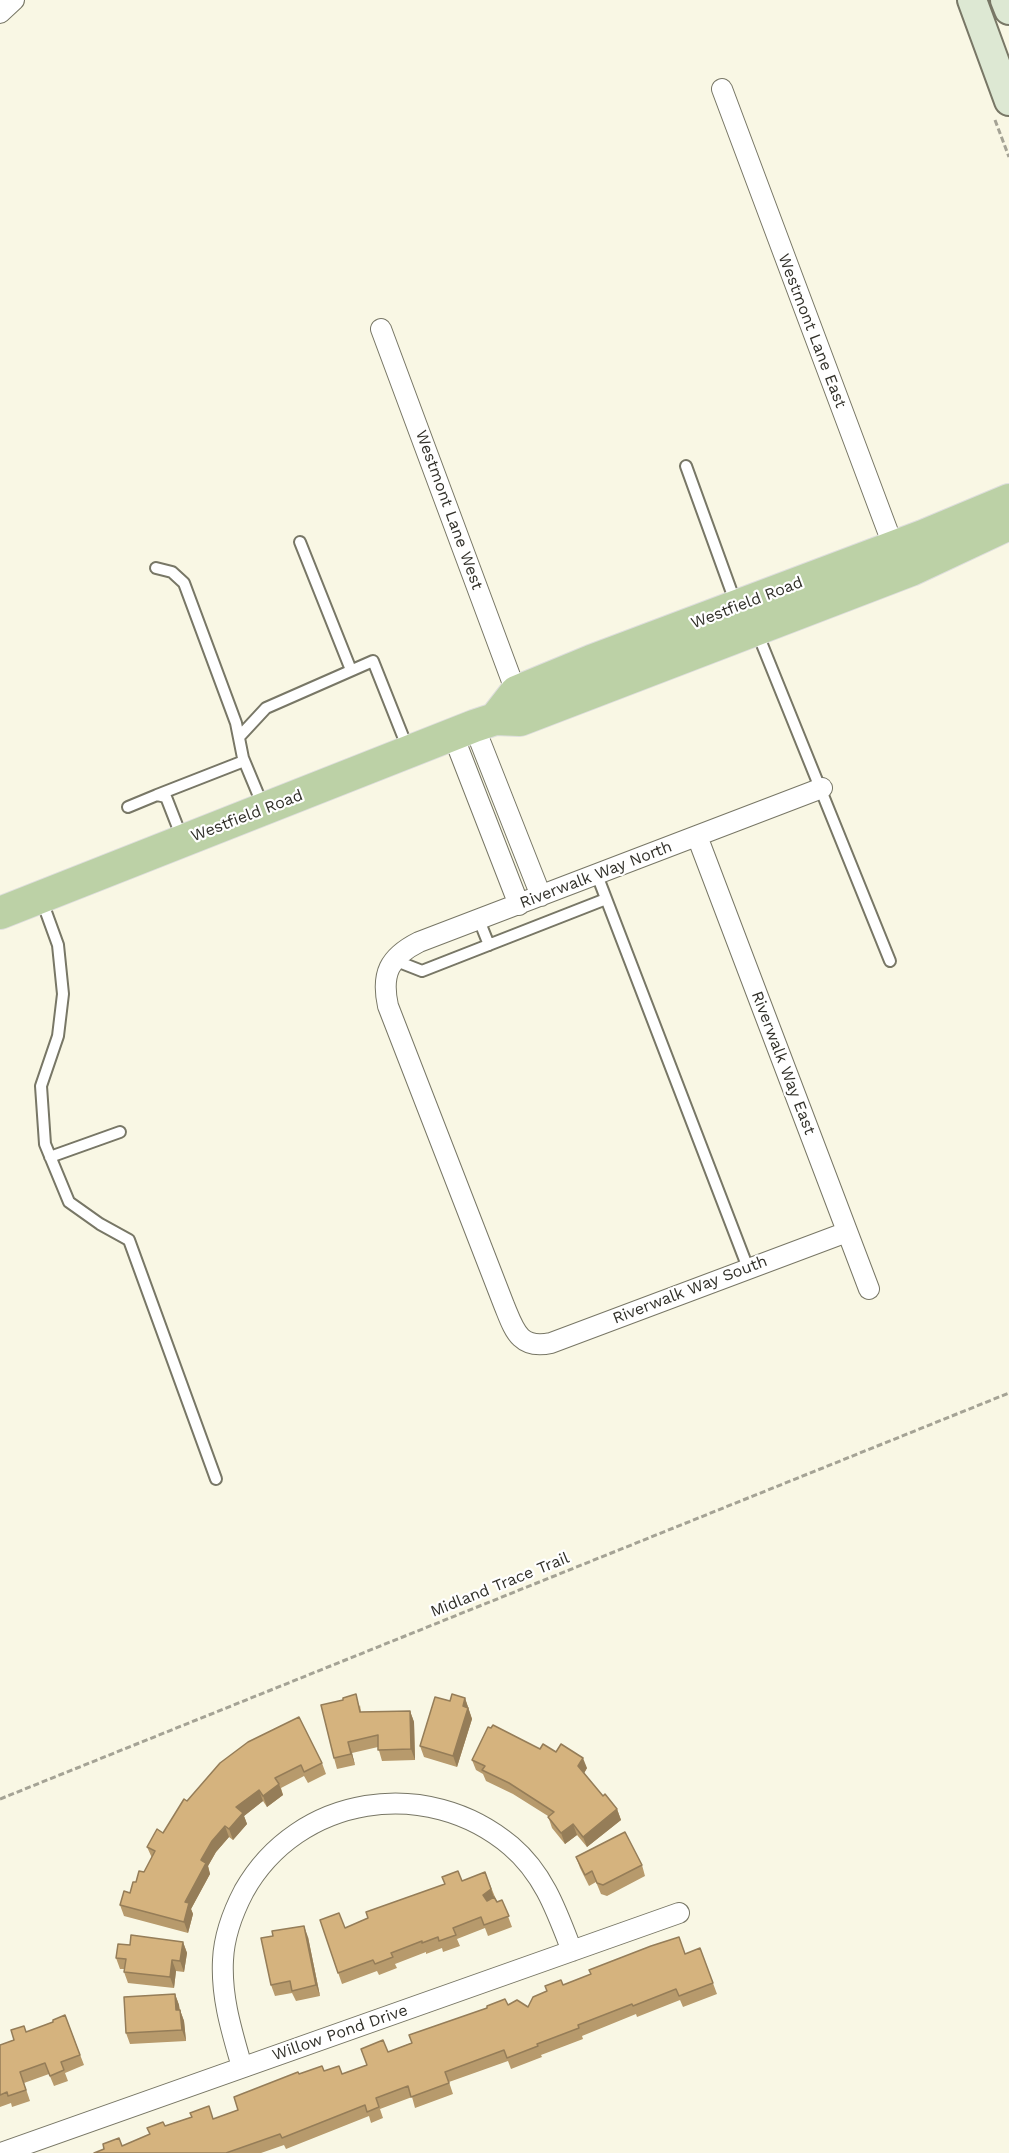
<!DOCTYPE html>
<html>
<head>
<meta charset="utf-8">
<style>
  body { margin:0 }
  canvas { display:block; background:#f9f7e4 }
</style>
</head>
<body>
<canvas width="1009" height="2153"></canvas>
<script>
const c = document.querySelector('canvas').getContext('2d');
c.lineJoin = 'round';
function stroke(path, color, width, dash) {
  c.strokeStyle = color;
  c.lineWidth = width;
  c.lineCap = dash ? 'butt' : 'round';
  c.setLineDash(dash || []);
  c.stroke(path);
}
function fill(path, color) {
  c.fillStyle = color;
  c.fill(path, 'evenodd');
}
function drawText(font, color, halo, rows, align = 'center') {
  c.font = font + ' "Work Sans",sans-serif';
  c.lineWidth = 4.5;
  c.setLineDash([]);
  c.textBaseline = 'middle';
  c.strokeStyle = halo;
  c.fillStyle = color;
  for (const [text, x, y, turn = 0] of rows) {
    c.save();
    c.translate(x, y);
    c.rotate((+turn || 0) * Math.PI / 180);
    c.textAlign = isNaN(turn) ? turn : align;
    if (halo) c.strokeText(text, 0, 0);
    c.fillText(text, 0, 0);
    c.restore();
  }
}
const lane = new Path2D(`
  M686,466l50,138
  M300,542l51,128
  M156,568l16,4 12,11 52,140 7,35 20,48
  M757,632l133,329
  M240,736l26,-28 107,-47 35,88
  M157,795l87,-34
  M128,807l29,-12 9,2 16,41
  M597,875l151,393
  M42,901l16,44 5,49 -5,42 -17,50 4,58 24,58 31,22 29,16 87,239
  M479,920l10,25
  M394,960l28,11 184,-72
  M50,1157l70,-25`);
const street = new Path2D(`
  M0,13l14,-13
  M722,89l175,467
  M381,329l135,363
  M474,726l67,170
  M453,735l66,170
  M822,788l-403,154c-30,15 -38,32 -31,64l116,299c10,24 15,45 47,38l296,-111
  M697,836l172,453
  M242,2067c-10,-35 -21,-69 -19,-107 1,-23 10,-48 21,-69 54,-96 183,-116 267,-45 33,28 46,66 61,105
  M1,2153l678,-240`);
const secondary = new Path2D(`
  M972,0l37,101
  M1005,0l4,10`);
const primary = new Path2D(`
  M495,719l21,-27 75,-31 332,-125 86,-36
  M0,913l474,-187 21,-7 25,1 391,-150 98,-46`);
stroke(lane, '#787766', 14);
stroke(street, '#787766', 22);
stroke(secondary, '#787766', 32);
stroke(primary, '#dededd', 34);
stroke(new Path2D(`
  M995,120l14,37
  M0,1799l1009,-406`), '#a5a395', 3, [6, 3]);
stroke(lane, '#fff', 10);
stroke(street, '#fff', 20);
stroke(secondary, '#dde8d3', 28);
stroke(primary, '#bcd1a6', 32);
fill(new Path2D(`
  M465,1698l7,21 -15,48 -33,-10 -4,-11 30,-45z
  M360,1705l1,7 49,-1 4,11 1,38 -33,1 -4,-14 -26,6 3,12 -18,4 -3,-11z
  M540,1749l47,19 -3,5 19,23 14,13 4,11 -34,27 -10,-12 -12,9 -13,-16 -4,-12 -35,-22 -27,-13 -3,-7 -7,-4 -4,-10z
  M220,1763h102l4,11 -18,9 -4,-7 -23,12 2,7 -16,12 -4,-6 -19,15 3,8 -14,16 -4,-3 -13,15 -8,14 2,8 -19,35 2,5 -5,19 -64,-17 -4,-11 10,-12 6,-11 8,-10 8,-14 -5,-11 16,-14z
  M576,1857l66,8 3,11 -38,20 -6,-2 -5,-12 -7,4 -9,-18z
  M485,1872l12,30 5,-2 10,27 -24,9 -3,-8 -28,11 3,7 -17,6 -1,-4 -16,6v-2l-31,12 2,4 -18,7 -2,-4 -35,13 -22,-64 25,8z
  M308,1937l12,59 -24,5 -4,-8 -17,3 -4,-11z
  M183,1942l4,11 -3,19 -8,-1 -2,17 -46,-5 -4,-11v-3h-4l-4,-11 14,-13z
  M700,1948l17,46 -34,13 -3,-7 -43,17 -1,-3 -54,22 1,3 -42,16 1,2 -31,12 -3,-8 -59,21 4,12 -38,14 -3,-11 -32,12 3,9 -12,5 -2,-7 -83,33 -2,-4 -23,8h-167l28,-7 27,-11 16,-9 48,-7 25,-9 61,-36 25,-3 18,3 25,-9 21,-13 120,-47 20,2 35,-22 122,-31z
  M175,1994l4,11 1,5 4,11 2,20 -56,3 -4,-11z
  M65,2015l19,50 -19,8 3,8 -14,5 -5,-12 -25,9 6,18 -18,6 -1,-4 -11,4v-62l14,-5 39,-18z`), '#b79a6c');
fill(new Path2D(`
  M465,1698l7,21 -15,48 -4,-11 10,-50z
  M410,1711l4,11 1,38 -4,-11z
  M348,1742l4,11 3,12 -4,-11z
  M583,1758l4,10 -5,9 -4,-11z
  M279,1784l4,11 -16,12 -4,-11z
  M259,1790l4,11 -19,15 3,8 -14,16 -4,-11 7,-22z
  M617,1809l4,11 -34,27 -4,-10z
  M573,1824l4,11 -12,9 -4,-11z
  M225,1826l4,11 -13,15 -8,14 2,8 -19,35 2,5 -5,19 -4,-11 1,-20 16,-42 11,-19z
  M491,1889l4,11 -8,6 -4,-11z
  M304,1926l4,11 12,59 -4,-11z
  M183,1942l4,11 -3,19 -4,-11z
  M172,1960l4,11 -2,17 -4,-11z
  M175,1994l4,11 1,16 -4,-11z
  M180,2010l4,11 2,20 -4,-11z`), '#957d58');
const building = new Path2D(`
  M356,1694l4,18 50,-1 1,38 -33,1v-15l-30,7 3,12 -17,4 -13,-53 22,-5v-2z
  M452,1694l13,4 -2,8 5,2 -15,48 -33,-10 15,-49 15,4z
  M299,1717l23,46 -18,9 -3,-7 -26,13 4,6 -16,12 -4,-6 -23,17 7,6 -14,16 -4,-3 -13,15 -11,19 5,3 -21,39 4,1 -5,19 -64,-17 4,-14 6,2 3,-11h3l3,-11 5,1 11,-21 -8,-4 10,-18 6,4 21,-34 3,2 33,-38 28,-21z
  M493,1725l47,24 3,-5 13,8 5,-8 22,14 -5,8 25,30 2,-2 12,15 -34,28 -10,-13 -12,9 -13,-16 6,-5 -45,-29 -27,-13 3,-4 -13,-6 16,-33 3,1z
  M625,1832l17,33 -39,20 -6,-2 -5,-12 -7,4 -9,-18z
  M458,1871l4,10 23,-9 6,17 -8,6 4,6 7,-4 3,5 5,-2 7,16 -25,9 -3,-8 -28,11 3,7 -17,6 -1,-4 -16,6v-2l-31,12 2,4 -18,7 -2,-4 -35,13 -18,-53 19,-7 6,15 23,-10 -2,-6 79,-28 -3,-7z
  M304,1926l12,59 -24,6 -2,-10 -19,4 -10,-47 12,-2 -1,-5z
  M131,1935l52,7 -3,19 -8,-1 -2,17 -46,-5 2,-13 -10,-1 2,-14 12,1z
  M679,1937l6,17 15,-6 13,35 -34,13 -3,-7 -43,17 -1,-2 -54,21 1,3 -42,16 1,2 -31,12 -3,-8 -59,22 4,11 -38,14 -3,-11 -32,12 3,9 -12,5 -2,-7 -83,33 -2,-4 -54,19h-132l10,-4 -1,-5 16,-6 3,8 28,-12 -3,-6 16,-6 2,4 27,-9 -2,-4 19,-7 4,13 25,-9 -4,-13 64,-25 1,2 23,-8 2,5 15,-5 3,8 25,-9 -6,-16 22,-9 5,12 24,-9 -3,-8 78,-27v-2l18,-7 3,6 9,-5 11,7 5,-10 14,-6 -2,-5 16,-6 2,5 28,-11 -2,-4 62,-24z
  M175,1994l1,16h4l2,20 -56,3 -2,-36z
  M65,2015l15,40 -19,7 3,8 -14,6 -5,-13 -25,9 6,18 -18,6 -1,-4 -7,3v-50l14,-5 -3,-10 13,-4 2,6 27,-10v-2z`);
fill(building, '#d5b37e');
stroke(building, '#957d58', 1.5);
drawText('16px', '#313029', '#fff', [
  ["Westmont Lane East",812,331,69],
  ["Westmont Lane West",449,510,70],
  ["Westfield Road",747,603,-21],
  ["Westfield Road",247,816,-21],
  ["Riverwalk Way North",596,875,-21],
  ["Riverwalk Way East",783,1063,69],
  ["Riverwalk Way South",690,1290,-21],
  ["Midland Trace Trail",500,1585,-22],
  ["Willow Pond Drive",340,2033,-19]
]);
</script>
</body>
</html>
